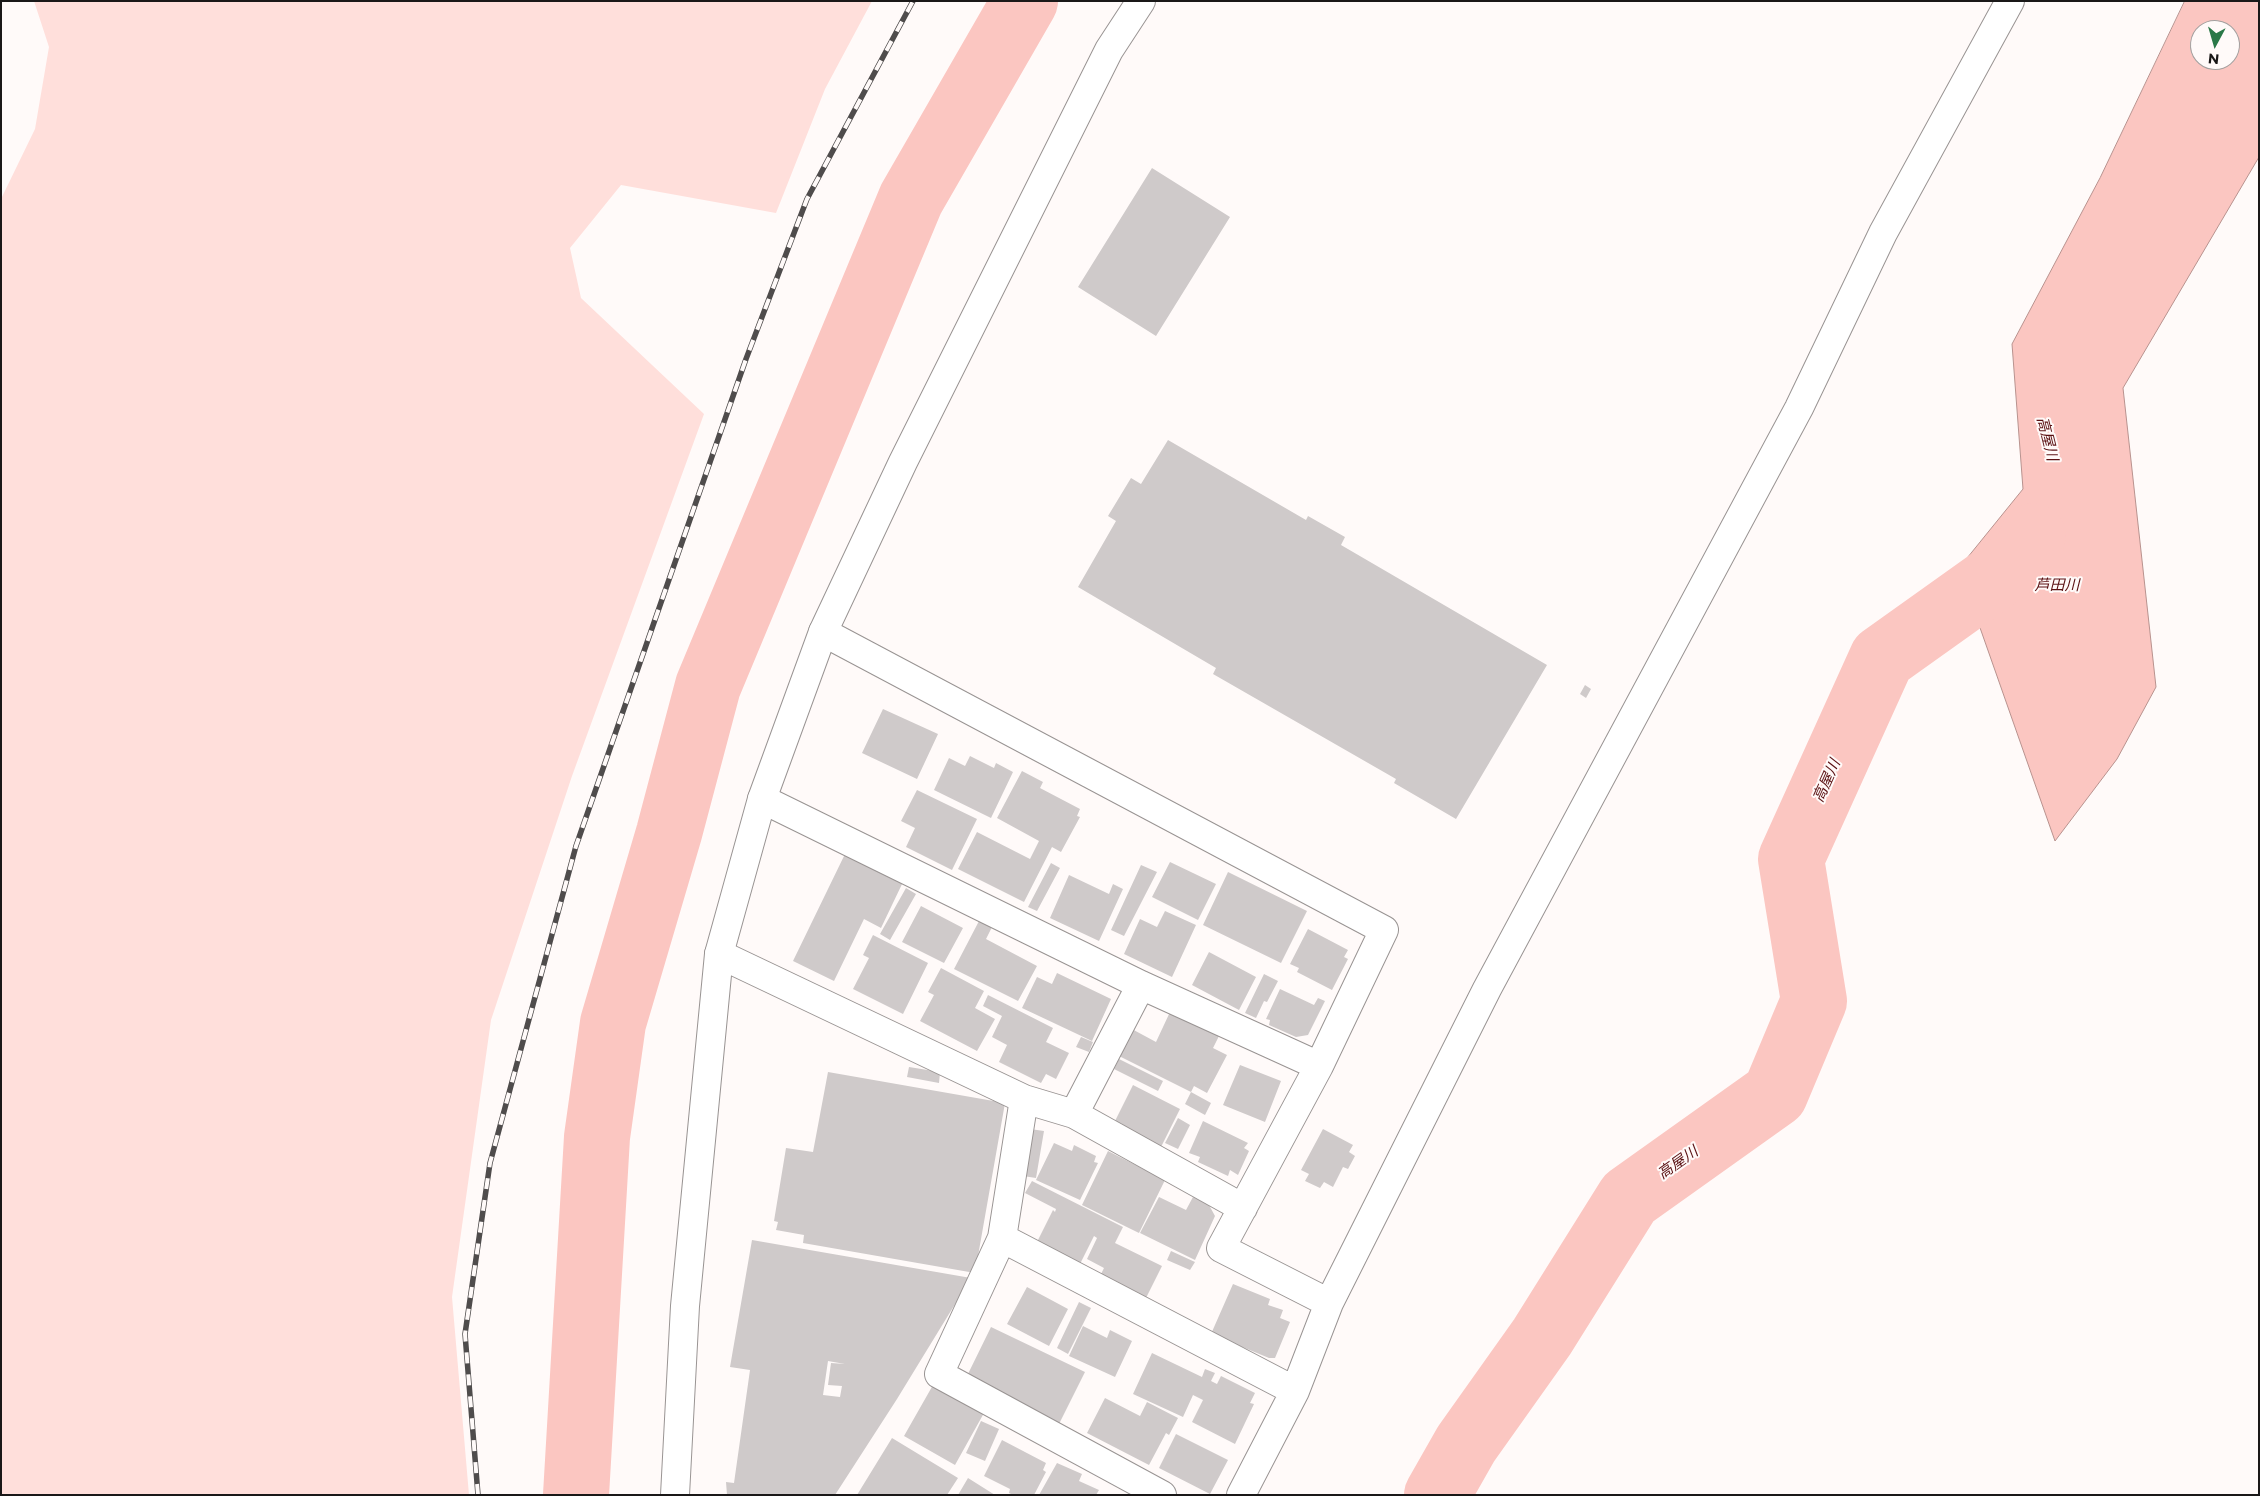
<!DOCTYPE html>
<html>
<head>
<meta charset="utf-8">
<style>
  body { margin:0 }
  #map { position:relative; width:2260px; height:1496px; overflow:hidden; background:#fffaf9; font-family:Montserrat,sans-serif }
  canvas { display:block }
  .frame { position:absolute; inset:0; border:2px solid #1a1818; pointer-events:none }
  .north { position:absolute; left:2190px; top:20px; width:50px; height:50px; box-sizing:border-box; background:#fffaf9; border:1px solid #a3a09f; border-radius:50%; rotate:186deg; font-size:14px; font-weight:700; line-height:20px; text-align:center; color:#1a1818 }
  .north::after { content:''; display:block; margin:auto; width:18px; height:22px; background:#2a7848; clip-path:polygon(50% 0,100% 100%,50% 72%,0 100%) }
</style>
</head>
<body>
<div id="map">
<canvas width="2260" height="1496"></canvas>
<div class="frame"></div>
<div class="north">N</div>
</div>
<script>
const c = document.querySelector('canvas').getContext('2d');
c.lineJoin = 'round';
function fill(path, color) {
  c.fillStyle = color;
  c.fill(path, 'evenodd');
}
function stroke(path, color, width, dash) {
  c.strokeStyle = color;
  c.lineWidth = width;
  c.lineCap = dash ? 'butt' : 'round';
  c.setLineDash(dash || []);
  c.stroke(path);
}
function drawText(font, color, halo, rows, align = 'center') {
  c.font = font + ' Montserrat,"Noto Sans JP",sans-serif';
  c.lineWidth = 4;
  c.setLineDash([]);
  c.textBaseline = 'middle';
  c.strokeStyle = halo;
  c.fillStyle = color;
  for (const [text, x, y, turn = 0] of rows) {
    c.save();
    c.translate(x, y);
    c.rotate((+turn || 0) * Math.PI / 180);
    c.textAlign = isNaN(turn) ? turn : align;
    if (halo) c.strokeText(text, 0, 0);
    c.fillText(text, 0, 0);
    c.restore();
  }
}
fill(new Path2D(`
  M34,1h838l-47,88 -49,124 -155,-28 -51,63 11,50 123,116 -132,362 -81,244 -39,277 17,198h-468v-1296l34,-70 14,-82z`), '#ffdfdb');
const water = new Path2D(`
  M2185,1h74v156l-136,231 33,299 -39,72 -62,82 -96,-273 64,-79 -11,-145 88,-166zM2200,30h30v30h-30z`);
fill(water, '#fbc6c1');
stroke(water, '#b8928e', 1);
stroke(new Path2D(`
  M576,1495l21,-358 16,-114 56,-190 39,-147 203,-487 114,-198
  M1437,1495l29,-51 76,-107 87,-139 146,-104 39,-93 -23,-142 91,-201 143,-102 8,-20`), '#fbc6c1', 66);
fill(new Path2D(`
  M1152,168l78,49 -74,119 -78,-49z
  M1168,440l138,80 2,-4 37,21 -4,8 206,120 -91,154 -62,-36 2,-4 -183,-105 3,-6 -138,-81 38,-66 -8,-5 23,-38 10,6z
  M1585,685l6,4 -5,9 -6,-4z
  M883,709l55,25 -21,45 -55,-26z
  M970,756l24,12 2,-5 17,9 -22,46 -57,-28 15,-32 16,8z
  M1022,771l21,11 -3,6 40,21 -3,7 3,1 -19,35 -9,-5 -28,55 -66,-33 19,-37 53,27 9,-18 -42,-23z
  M917,790l60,29 -25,51 -46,-23 9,-19 -14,-7z
  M845,854l58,28 -22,46 -17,-9 -30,62 -41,-20z
  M1170,862l46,22 -18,36 -46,-23z
  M1051,863l9,5 -23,43 -9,-4z
  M1141,865l16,7 -33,64 -13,-6z
  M1228,872l79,39 -26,52 -78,-38z
  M1069,875l40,19 4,-10 10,5 -24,52 -49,-23z
  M906,888l10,6 -26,46 -10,-6z
  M921,906l42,22 -19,35 -42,-21z
  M1165,911l31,14 -24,52 -48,-23 16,-35 17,8z
  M979,921l13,6 -6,12 51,27 -19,35 -64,-32z
  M1308,929l40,21 -4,7 4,2 -16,31 -35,-18 2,-4 -9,-4z
  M873,935l55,28 -25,51 -50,-25 16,-31 -6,-3z
  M1209,952l47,25 -17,33 -47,-25z
  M941,968l43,23 -9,17 20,11 -18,32 -57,-30 14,-26 -6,-3z
  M1057,973l54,26 -19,42 -70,-33 15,-31 15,7z
  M1264,974l14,7 -11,21 -3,-1 -8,17 -11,-5z
  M1280,989l34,16 4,-7 7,3 -17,34 -12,2 -27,-12 1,-5 -4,-1z
  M988,995l65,33 -7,14 23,11 -13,26 -10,-5 -5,9 -42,-21 8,-17 -15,-8 10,-21 -19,-10z
  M1170,1012l49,24 -6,12 14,7 -20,38 -13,-7 -3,6 -74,-37 13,-27 26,14z
  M1081,1037l12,5 -4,10 -13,-5z
  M1119,1059l44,22 -5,10 -44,-22z
  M1240,1065l41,16 -16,41 -42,-17z
  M909,1067l31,5 -1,11 -32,-6z
  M828,1072l177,31 -30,170 -172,-30 1,-8 -28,-5 2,-8 -4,-1 12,-73 27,4z
  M1133,1085l47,24 -19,38 -40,-20 1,-3 -7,-3z
  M1191,1092l20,11 -6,12 -20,-11z
  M1178,1118l12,7 -12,24 -13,-6z
  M1203,1121l45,22 -4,5 5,3 -11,24 -8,-5 -2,6 -30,-14 2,-5 -11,-4z
  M1030,1129l14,2 -8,47 -13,-2z
  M1323,1129l30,16 -4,7 6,4 -7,13 -5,-2 -10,20 -9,-5 -4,6 -15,-7 4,-7 -8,-4z
  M1054,1143l18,8 2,-6 22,11 -2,6 4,1 -18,37 -44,-20z
  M1108,1151l57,29 -26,53 -57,-28z
  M1032,1181l91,46 -8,16 47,23 -17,34 -46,-22 5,-10 -17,-9 10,-21 -3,-2 -15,30 -43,-22 17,-34 2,2 1,-3 -31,-16z
  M1159,1197l27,13 7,-13 16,8 6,11 -20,44 -55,-27z
  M752,1240l219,38 -74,121 -62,96h-108l-1,-13 8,1 16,-113 -20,-3zM828,1361l17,3 -14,-1 -3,22 14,1 -2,11 -17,-2z
  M1171,1251l24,11 -5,8 -23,-10z
  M1233,1284l37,15 -2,6 15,5 -3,8 10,4 -15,36h-6l-58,-24z
  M1027,1287l41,22 -19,37 -42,-22z
  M1079,1302l12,6 -23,46 -11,-6z
  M1083,1326l24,12 3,-8 22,11 -17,36 -46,-21z
  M991,1327l94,45 -26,52 -93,-46z
  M1152,1353l50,24 3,-8 10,4 -4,8 6,3 4,-8 34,17 -5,10 4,1 -19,40 -43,-22 11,-22 -10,-5 -10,22 -50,-23z
  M933,1385l51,28 -29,52 -51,-29z
  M1105,1398l35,18 7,-14 31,16 -9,17 -3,-2 -17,32 -62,-32z
  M981,1421l18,8 -14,32 -19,-8z
  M1176,1434l52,26 -18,34 -51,-26z
  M892,1438l66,40 -11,17h-90z
  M1002,1440l44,23 -3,7 3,2 -12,23h-21l-4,-2 1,-4 -26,-13z
  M1057,1463l25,11 -3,7 20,9 -3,5h-57z
  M968,1478l27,17h-37z`), '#cfcaca');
const minor = new Path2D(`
  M823,632l561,298 -65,136 -98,182 108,55
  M762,799l379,186 178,81
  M719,954l305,145 50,15 169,94
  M1024,1099l-22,139 293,153
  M1074,1114l67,-129
  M1002,1238l-63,136 223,121
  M1241,1495l54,-104 34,-88 158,-314 312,-581 84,-175 127,-232`);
const tertiary = new Path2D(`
  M675,1495l10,-189 34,-352 43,-155 61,-167 80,-170 206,-412 32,-49`);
stroke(minor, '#999493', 30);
stroke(tertiary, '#999493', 30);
stroke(minor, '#fff', 28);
stroke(tertiary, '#fff', 28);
const rail = new Path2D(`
  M478,1495l-13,-161 25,-171 86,-317 170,-487 61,-160 106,-198`);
stroke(rail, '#4f4c4c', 5.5);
stroke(rail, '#fffaf9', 4, [11]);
drawText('italic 15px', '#5a1012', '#fffaf9', [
  ["高屋川",2047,439,76],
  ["芦田川",2057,586],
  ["高屋川",1827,781,-66],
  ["高屋川",1678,1163,-35]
]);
</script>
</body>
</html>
